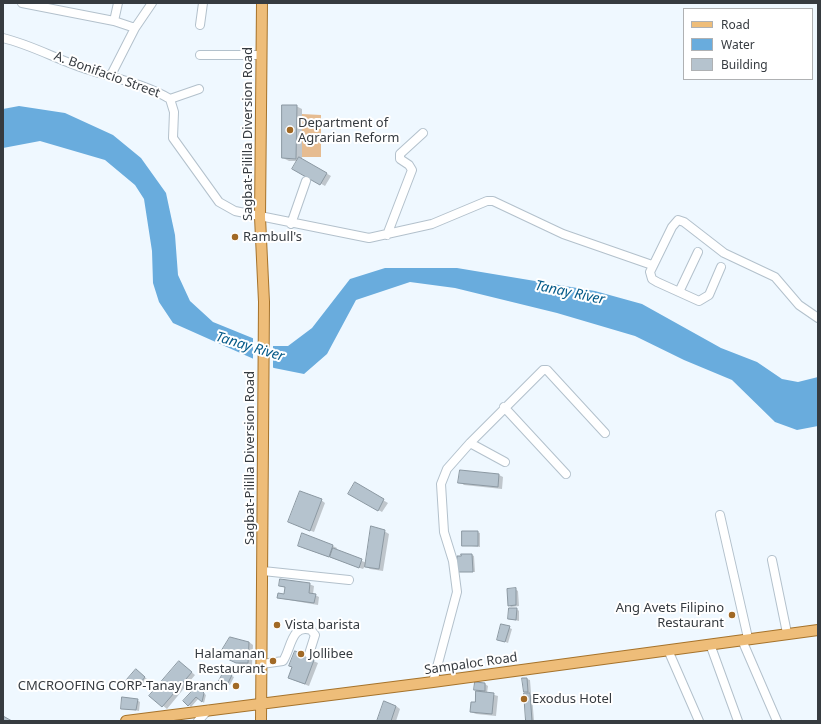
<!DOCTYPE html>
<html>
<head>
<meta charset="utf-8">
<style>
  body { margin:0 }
  #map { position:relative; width:821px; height:724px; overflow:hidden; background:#eff8ff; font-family:"Noto Sans",sans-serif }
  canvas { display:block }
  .frame { position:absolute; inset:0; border:4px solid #363b40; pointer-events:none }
  .legend { position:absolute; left:683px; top:8px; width:130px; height:72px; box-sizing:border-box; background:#fff; border:1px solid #afb1b3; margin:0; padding:5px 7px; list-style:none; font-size:12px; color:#363b40 }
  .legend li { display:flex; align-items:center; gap:8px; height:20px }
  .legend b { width:20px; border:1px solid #afb1b3 }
</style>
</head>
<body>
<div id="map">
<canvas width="821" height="724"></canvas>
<div class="frame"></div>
<ul class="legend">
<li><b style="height:5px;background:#eebd79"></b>Road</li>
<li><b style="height:11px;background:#69acdd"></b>Water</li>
<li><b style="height:11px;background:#b5c3ce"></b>Building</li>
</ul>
</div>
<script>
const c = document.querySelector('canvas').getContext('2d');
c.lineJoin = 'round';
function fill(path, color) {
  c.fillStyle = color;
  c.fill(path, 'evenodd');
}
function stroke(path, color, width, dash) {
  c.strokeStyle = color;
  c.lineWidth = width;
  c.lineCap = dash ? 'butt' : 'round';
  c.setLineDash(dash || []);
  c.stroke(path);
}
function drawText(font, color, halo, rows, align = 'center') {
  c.font = font + ' "Noto Sans",sans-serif';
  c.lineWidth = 4;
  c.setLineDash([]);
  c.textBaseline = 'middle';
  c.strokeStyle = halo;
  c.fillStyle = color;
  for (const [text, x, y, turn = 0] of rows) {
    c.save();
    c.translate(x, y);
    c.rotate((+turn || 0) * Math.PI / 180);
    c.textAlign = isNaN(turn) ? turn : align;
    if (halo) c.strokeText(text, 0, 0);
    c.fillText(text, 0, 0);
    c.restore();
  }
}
fill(new Path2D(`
  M302,114l19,1v42h-19z`), '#e6bc91');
fill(new Path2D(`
  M19,106l46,7 48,22 28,23 25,35 9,42 3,40 12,26 23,21 59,24h16l24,-18 38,-49 35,-11h72l138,23 47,13 79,44 36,14 25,17 16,3 20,-5v49l-21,4 -22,-8 -43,-42 -48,-20 -49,-24 -78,-23 -102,-25 -45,-6 -54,18 -29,54 -23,20 -30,-6 -101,-45 -14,-21 -6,-19 -1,-32 -8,-52 -9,-14 -30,-25 -65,-19 -37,7v-39z`), '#69acdd');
fill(new Path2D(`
  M253,336l20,8v26l-20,-9z`), '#eff8ff');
fill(new Path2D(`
  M296,106l6,3v51l29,16 -6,10 -31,-18 4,-7h-9l-6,-3z
  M499,475l4,2 -1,12 -38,-4 -4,-3z
  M355,484l33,19 -6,9 -33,-18z
  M321,500l4,3 -11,29 -21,-8z
  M384,531l5,3 -6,37 -13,-2 -5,-3 -2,3 -60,-21v-14l30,12 4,2 -1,3 31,12z
  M477,532l3,1v14l-17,-2z
  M472,555l2,1 1,16 -17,-1z
  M309,584l5,2 -1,8 6,3 -1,8 -35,-6 -4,-2 6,-2 1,-7 -6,-2z
  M515,589l3,2 1,15 -8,1 -2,-2z
  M517,609l2,2v10l-10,-2z
  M502,625l10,4 -4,14 -10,-4z
  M249,642l4,3 -1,20h-11l-21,-11z
  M296,653l22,10 -9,23 -16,-6z
  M183,665l12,10 -28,34 -16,-13z
  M138,672l9,7 -10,12 -3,-1z
  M224,672l10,5 -4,8 -10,-5z
  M527,679l3,1 1,13h-3l4,3 2,25h-7l2,-27 -5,-3z
  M476,684h9l3,2 -1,7 11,3 -2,20 -20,-2 -5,-2 5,-8z
  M199,689l7,6 -2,8 -5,-5 -8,9 -2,-2z
  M137,700l3,2 -1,9 -17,-3z
  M396,706l4,3 -4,12h-18z`), '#0003');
const building = new Path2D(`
  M282,105h15l-1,54 -14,-1z
  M299,157l28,16 -7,12 -28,-16z
  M460,470l39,4 -1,13 -40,-4z
  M355,482l29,17 -6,12 -30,-17z
  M300,491l22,8 -12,32 -22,-9z
  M371,526l14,4 -6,39 -14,-2z
  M462,531h16v15h-16z
  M302,533l31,12 -4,12 -31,-11z
  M333,548l29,11 -3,9 -29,-11z
  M461,554h11l1,18h-16v-16h4z
  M280,579l30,4 -1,10 7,1 -2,9 -37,-5 1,-5 6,1 1,-7 -6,-1z
  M516,588v17l-8,1 -1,-17z
  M509,608h8l-1,12 -8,-1z
  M501,624l9,2 -5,16 -8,-2z
  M230,637l19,5 -1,21h-12l-17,-8z
  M295,651l19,9 -9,24 -17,-6 4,-11 -3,-1z
  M179,661l13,11 -30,35 -13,-11z
  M136,669l9,8 -11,14 -10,-8z
  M224,671l8,4 -5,10 -8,-4z
  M522,678h5l1,14h-4z
  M475,682l10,1v8l-11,-1z
  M197,686l7,7 -2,9 -6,-5 -8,9 -5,-5z
  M476,691l18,2 -2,21 -22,-2 1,-10h4z
  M524,693h6l2,28h-6z
  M122,697l16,2 -2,11 -15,-1z
  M384,701l12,5 -5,15h-14z
  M3,716l9,5h-9z`);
fill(building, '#b5c3ce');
stroke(building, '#8b98a2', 1);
const minor = new Path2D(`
  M22,3l92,18 21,7
  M114,21l4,-18
  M200,25l3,-22
  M3,38c29,7 55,22 83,31 28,9 59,15 84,30l4,13 -1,26 46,64 16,9 134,27 63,-14 55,-23h6l70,33 89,31
  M200,55h62
  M111,75l24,-47 17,-25
  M170,99l29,-10
  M291,224l15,-43
  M387,235l25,-65 -3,-5 -9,-6v-5l23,-21
  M721,267l-12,28 -10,6 -42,-19 -5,-3 -2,-7 22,-45 6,-7 6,2 40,31 51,24 24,28 19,13
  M679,292l19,-40
  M504,407l62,67
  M470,443l73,-73h4l58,63
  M720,515l28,123
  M772,560l15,73
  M263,571l86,9
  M742,640l35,81
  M710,644l28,77
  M668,650l31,71
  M262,664l21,-3c8,-11 8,-38 28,-31l4,5 -6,19
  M433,682l24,-90 -4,-31 -9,-29 -3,-48 6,-15 23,-26 35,19
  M198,721l10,-11`);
const major = new Path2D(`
  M126,721l307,-39 385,-52
  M261,721l3,-419 -4,-85 2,-214`);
stroke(minor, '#b3c1cc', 10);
stroke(major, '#a6732b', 12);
stroke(minor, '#fff', 8);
stroke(major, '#eebd79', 10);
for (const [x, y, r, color] of [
  [290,130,4,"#a16925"],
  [235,237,4,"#a16925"],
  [732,615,4,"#a16925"],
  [277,625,4,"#a16925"],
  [301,654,4,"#a16925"],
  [273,661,4,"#a16925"],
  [236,686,4,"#a16925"],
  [524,699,4,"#a16925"]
]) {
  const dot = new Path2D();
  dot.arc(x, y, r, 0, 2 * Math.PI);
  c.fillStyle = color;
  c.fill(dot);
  stroke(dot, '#fff', 1.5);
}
drawText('13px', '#363b40', '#fff', [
  ["A. Bonifacio Street",107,75,20],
  ["Sagbat-Pililla Diversion Road",248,134,-90],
  ["Sagbat-Pililla Diversion Road",250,458,-90],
  ["Sampaloc Road",471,664,-8]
]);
drawText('13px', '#363b40', '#fff', [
  ["Department of",298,123],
  ["Agrarian Reform",298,138],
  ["Rambull's",243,237],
  ["Ang Avets Filipino",724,608,"right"],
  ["Restaurant",724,623,"right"],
  ["Vista barista",285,625],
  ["Halamanan",265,654,"right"],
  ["Restaurant",265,669,"right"],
  ["Jollibee",309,654],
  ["CMCROOFING CORP-Tanay Branch",228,686,"right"],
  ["Exodus Hotel",532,699]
], 'left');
drawText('italic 14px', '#065b89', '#fff', [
  ["Tanay River",570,293,12],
  ["Tanay River",250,347,17]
]);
</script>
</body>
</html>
